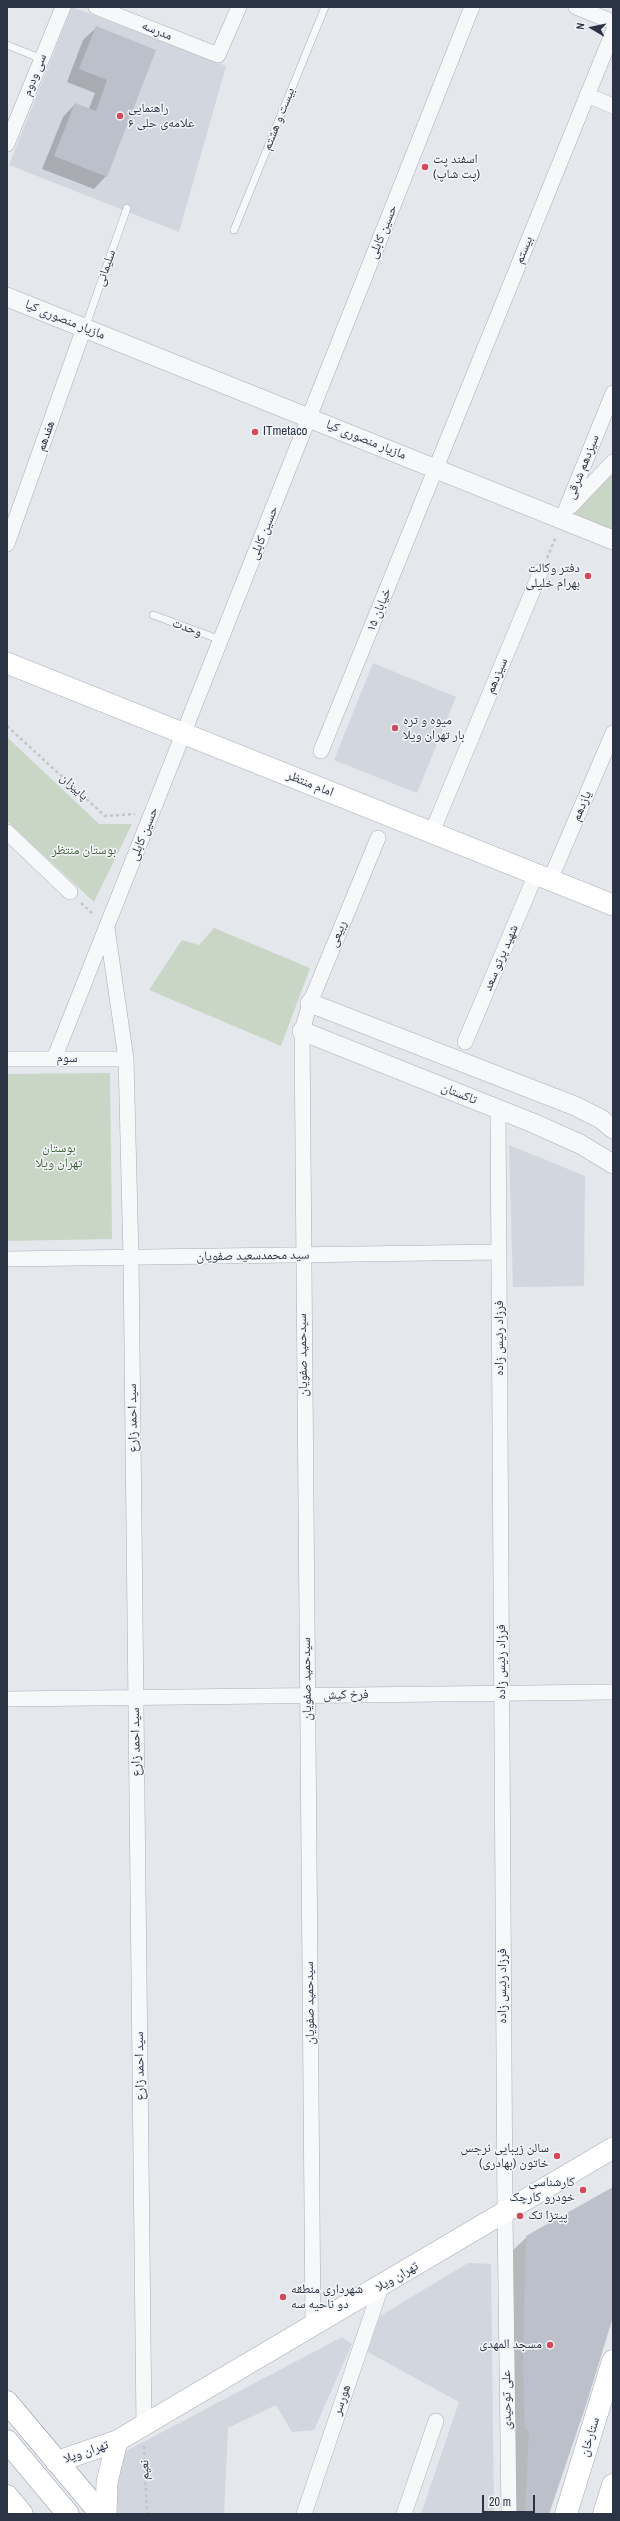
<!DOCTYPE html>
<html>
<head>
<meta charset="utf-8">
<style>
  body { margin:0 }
  #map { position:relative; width:620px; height:2521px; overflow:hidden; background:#e4e7ec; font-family:"Archivo Narrow",sans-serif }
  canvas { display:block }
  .frame { position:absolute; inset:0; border:8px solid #2b3445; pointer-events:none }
  .north { position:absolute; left:572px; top:8px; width:40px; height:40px; -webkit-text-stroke:3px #f4f6f9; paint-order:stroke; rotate:279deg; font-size:11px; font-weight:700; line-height:16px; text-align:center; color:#2b3445 }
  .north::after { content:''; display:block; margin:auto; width:14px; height:18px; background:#2b3445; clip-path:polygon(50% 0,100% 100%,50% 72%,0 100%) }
  .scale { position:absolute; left:482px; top:2495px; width:53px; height:18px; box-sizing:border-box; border:2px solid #2b3445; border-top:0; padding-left:5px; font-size:12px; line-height:14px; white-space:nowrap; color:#2b3445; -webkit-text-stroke:3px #f4f6f9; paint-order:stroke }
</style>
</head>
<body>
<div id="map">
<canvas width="620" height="2521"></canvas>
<div class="frame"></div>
<div class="north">N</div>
<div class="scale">20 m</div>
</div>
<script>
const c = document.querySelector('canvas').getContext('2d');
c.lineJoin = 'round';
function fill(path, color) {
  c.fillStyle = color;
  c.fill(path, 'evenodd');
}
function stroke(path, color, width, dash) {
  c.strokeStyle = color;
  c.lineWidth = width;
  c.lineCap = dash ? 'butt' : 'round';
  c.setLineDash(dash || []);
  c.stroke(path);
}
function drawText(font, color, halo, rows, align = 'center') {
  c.font = font + ' "Archivo Narrow","Noto Naskh Arabic",sans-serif';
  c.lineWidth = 3;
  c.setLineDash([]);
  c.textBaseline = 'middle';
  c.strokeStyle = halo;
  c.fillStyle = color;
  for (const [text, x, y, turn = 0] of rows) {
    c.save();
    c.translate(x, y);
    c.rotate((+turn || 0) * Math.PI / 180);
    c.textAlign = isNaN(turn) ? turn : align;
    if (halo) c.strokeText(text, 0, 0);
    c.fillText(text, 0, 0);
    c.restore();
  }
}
fill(new Path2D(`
  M72,7l154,59 -47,166 -170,-67z
  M373,663l83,34 -39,96 -83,-33z
  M509,1145l76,31 -1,110 -71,1z
  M468,2263l23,1 3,250h-73l38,-112 -91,-50 12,-36z
  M342,2337l10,7 -38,86 -22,2 -16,-27 -48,23 -4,86h-113l4,-57z`), '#d2d6de');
fill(new Path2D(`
  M613,471v60l-40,-18z
  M7,737l92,87h33l-38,78 -87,-81z
  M214,928l96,40 -29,78 -132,-56 33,-50 17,5z
  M110,1073l2,166 -105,2v-167z`), '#c9d6c5');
fill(new Path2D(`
  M96,28l59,23 -49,125 -12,13 -52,-20 21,-52 12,-13 14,5 6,-16 -28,-11 16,-42z
  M613,2188v123l-65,203h-36l4,-70 -4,-1 -2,-64 3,-129 14,-13z`), '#0003');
fill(new Path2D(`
  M96,26l60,24 -49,127 -53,-21 21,-53 21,8 11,-31 -28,-11z
  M613,2187v130l-27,88 -37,109h-24l4,-83 -4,-2 -2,-64 3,-129z`), '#bbc0ca');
const service = new Path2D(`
  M7,45l35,14
  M234,230l91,-223
  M85,328l42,-120
  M153,615l68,25`);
const minor = new Path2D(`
  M96,7l122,48 21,-48
  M576,7l37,15
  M587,95l26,11
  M7,144l56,-137
  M571,506l42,-44
  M562,519l51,-126
  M7,544l77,-216
  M321,751l292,-719
  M7,832l63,60
  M432,832l109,-261
  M550,880l63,-147
  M107,928l19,131 5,198 13,1169
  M465,1042l71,-168
  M7,1059h119
  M54,1059l418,-1052
  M498,1110l7,1104 4,300
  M7,1259l492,-7
  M7,1699l606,-7
  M313,2327l-11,-1296 8,-28 68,-165
  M304,2514l77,-227
  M404,2514l32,-93`);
const tertiary = new Path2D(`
  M7,297l606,243
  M310,1003l265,103 26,13 12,10
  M302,1031l231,92 47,21 33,20`);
const secondary = new Path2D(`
  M7,663l606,242
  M117,2441l496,-293
  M56,2462l61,-21 -10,41 -1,32`);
const primary = new Path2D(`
  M566,2514l47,-153
  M604,2514l9,-29`);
const trunk = new Path2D(`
  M7,2402l94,112
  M7,2441l61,73
  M7,2496l15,18`);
stroke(service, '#a9aeb7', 8);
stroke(minor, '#a9aeb7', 16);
stroke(tertiary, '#a9aeb7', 20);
stroke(secondary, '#a9aeb7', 22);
stroke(primary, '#a3abb8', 23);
stroke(trunk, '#8b94a3', 23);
stroke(new Path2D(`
  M547,558l9,-21
  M7,726l98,90 30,-2
  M81,903l13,12
  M144,2446l3,68`), '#c2c5cb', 2.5, [3, 3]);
stroke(service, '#f7f8fa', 7);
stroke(minor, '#f7f8fa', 15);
stroke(tertiary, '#f7f8fa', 19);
stroke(secondary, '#fff', 21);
stroke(primary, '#fff', 22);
stroke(trunk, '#fff', 22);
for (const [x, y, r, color] of [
  [120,116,4,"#d1495b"],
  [425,167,4,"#d1495b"],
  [255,432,4,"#d1495b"],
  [588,576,4,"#d1495b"],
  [395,728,4,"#d1495b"],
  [557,2156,4,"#d1495b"],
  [583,2190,4,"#d1495b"],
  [520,2216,4,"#d1495b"],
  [283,2297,4,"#d1495b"],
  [550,2345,4,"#d1495b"]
]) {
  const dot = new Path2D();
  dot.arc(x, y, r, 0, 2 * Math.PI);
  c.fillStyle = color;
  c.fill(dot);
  stroke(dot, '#f4f6f9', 1.5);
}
drawText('13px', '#2b3445', '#f4f6f9', [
  ["مدرسه",157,31,22],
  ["سی ودوم",35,75,-68],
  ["بیست و هشتم",279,119,-68],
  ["حسین کابلی",383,232,-68],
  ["بیستم",524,250,-68],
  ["سلیمانی",106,268,-71],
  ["مازیار منصوری کیا",65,320,22],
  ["هفدهم",46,436,-70],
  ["مازیار منصوری کیا",366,440,22],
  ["سیزدهم شرقی",583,467,-68],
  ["حسین کابلی",264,533,-68],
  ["خیابان ۱۵",379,610,-68],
  ["وحدت",187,628,20],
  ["سیزدهم",497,676,-67],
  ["امام منتظر",310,784,22],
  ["پاییزان",74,787,43],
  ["یازدهم",582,806,-67],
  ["حسین کابلی",144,834,-68],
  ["ربیعی",338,934,-68],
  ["شهید پرتو سعد",501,958,-67],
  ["سوم",67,1059],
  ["تاکستان",459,1094,22],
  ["سید محمدسعید صفویان",253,1256,-1],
  ["فرزاد رئیس زاده",500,1338,-90],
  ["سیدحمید صفویان",303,1355,-91],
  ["سید احمد زارع",133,1418,-91],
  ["فرزاد رئیس زاده",502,1662,-90],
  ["سیدحمید صفویان",307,1679,-91],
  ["فرخ کیش",346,1695,-1],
  ["سید احمد زارع",136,1742,-91],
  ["فرزاد رئیس زاده",503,1986,-90],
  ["سیدحمید صفویان",310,2003,-91],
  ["سید احمد زارع",140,2066,-91],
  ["تهران ویلا",397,2277,-30],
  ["هورسر",342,2400,-71],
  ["علی توحیدی",507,2400,-91],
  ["ستارخان",590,2437,-73],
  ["تهران ویلا",86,2452,-19],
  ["نعیم",145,2470,-92]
]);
drawText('13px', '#2b3445', '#f4f6f9', [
  ["راهنمایی",128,109],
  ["علامه‌ی حلی ۶",128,124],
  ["اسفند پت",433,160],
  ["(پت شاپ)",433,175],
  ["ITmetaco",263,432],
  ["دفتر وکالت",580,569,"right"],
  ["بهرام خلیلی",580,584,"right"],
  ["میوه و تره",403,721],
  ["بار تهران ویلا",403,736],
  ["سالن زیبایی نرجس",549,2149,"right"],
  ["خاتون (بهادری)",549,2164,"right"],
  ["کارشناسی",575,2183,"right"],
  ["خودرو کارچک",575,2198,"right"],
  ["پیتزا تک",528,2216],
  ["شهرداری منطقه",291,2290],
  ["دو ناحیه سه",291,2305],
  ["مسجد المهدی",542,2345,"right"]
], 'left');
drawText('13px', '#3f6138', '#f4f6f9', [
  ["بوستان منتظر",84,851],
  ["بوستان",59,1149],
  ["تهران ویلا",59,1164]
]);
</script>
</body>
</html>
